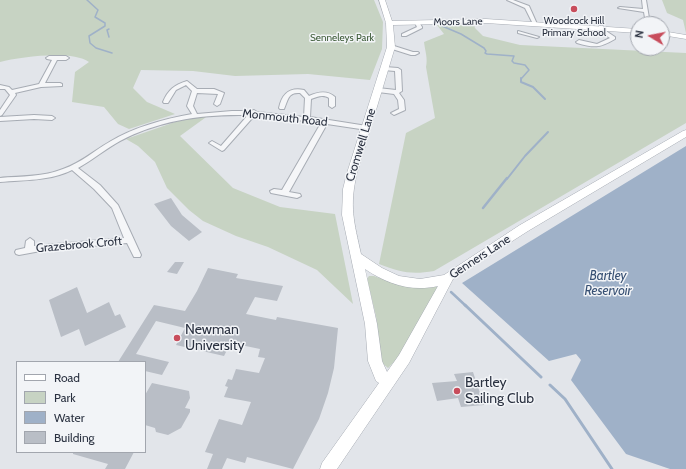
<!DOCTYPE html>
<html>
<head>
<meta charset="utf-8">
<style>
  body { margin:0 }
  #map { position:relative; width:686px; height:469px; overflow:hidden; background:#e2e5ea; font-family:Cabin,sans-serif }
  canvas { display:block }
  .legend { position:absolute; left:16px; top:361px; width:130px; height:92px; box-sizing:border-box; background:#f2f4f7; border:1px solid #a2a6ae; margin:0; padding:5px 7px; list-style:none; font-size:12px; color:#2b3241 }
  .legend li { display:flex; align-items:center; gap:8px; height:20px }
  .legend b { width:20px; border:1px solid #a2a6ae }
  .north { position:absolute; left:630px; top:16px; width:40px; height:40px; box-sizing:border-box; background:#f2f4f7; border:1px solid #a2a6ae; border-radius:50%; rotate:280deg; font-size:11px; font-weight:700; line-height:16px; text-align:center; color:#2b3241 }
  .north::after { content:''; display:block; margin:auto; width:14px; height:18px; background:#c84d5c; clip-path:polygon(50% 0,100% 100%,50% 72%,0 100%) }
</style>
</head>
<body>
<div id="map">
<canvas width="686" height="469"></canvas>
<ul class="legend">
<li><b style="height:5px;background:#fff"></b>Road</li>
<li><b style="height:11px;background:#c7d3c3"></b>Park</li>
<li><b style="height:11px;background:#9fb1c8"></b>Water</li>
<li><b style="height:11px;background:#b9bec6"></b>Building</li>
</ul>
<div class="north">N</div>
</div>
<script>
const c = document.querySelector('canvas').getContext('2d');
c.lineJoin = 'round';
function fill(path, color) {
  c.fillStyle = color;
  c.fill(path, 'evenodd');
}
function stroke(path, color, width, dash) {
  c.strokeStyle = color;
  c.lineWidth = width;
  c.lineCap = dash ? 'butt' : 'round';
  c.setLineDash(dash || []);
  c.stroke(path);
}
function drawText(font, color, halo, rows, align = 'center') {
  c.font = font + ' Cabin,sans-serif';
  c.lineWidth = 3;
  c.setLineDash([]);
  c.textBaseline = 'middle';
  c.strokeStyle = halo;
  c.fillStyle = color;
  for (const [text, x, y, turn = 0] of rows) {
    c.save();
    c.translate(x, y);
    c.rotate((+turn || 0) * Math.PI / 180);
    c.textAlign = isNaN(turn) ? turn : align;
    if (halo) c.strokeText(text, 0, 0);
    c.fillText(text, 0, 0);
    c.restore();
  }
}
fill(new Path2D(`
  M0,0h374l9,22 -1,27 -12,31 -62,-6 -73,2 -42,-5 -52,-1 -8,18 14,14 28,12 -46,15 -11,-5 -14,-17 -32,-5 3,-30 14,-10c-17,-12 -68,-5 -89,0z
  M662,0h24v33l-3,-13 -16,-7z
  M437,25h37l1,3 8,8 37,9 166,8v70l-252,148c-23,4 -34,1 -55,-7l27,-131 29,-15 -9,-51c2,-9 -1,-16 -2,-25l20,-8z
  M209,115l-29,21 53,52 47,19 55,7 18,90 -36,-34 -49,-23 -32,-11 -33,-15 -14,-11 -22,-22 -12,-26 -17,-16 -12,-7 52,-18z
  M369,276h5l22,8 42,3 -40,71 -10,10 -6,-5 -6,-47 -9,-37z`), '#c7d3c3');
fill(new Path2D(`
  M686,146v323h-16l-44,-15 -55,-74 10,-20 -5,-6 -27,7 -87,-78z`), '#9fb1c8');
stroke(new Path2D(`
  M87,0l11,10 -3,7 10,6v3l-16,10 1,7 6,5 16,5
  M442,26l19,8 23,14 2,3 -1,2 2,1 27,2 -2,5 2,2 11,2 4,5 -8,9
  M109,29l-2,1 2,7`), '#9fb1c8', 1.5);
stroke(new Path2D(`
  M521,78v4l12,5 12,12
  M507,179l18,-23 23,-24`), '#9fb1c8', 2);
stroke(new Path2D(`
  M483,208l24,-30
  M451,292l15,14`), '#9fb1c8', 2.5);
stroke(new Path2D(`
  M465,305l76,72
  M550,385l15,14 47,70`), '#9fb1c8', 3);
fill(new Path2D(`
  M171,198l11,17 20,17 -13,9 -18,-15 -17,-22z
  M175,262h9l-7,12 -10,-2z
  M208,268l30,6 -2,4 47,8 -6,15 -22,-4 -9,17 30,6 1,-3 61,11 -4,40 -6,25 -9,26 -26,50 -46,-12 -2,6 -18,-5 -5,11h-15l6,-15 -8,-2 14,-33 23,6 9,-23 -27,-5 4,-10 -3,-1 3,-7 4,1 4,-11 23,4 6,-15 -7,-1 2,-8 -24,-5 -2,4 -5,-2 -5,10 -48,-11 9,-17 -29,-7 -20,33 33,8 -7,13 -17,-4v-9h-27l36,-57 31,6 12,-20z
  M77,287l10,26 22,-11 6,14 5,-2 6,13 -41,19 -6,-17 -18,8 -12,-37z
  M473,372l11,33 -23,2 -3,-9 -21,3 -5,-18 25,-2 -3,-7z
  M152,383l37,8 1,7 -5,10 5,1v3l-9,16 -13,7 -12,-3 -1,-4 -10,-3v-30z
  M73,452h61l-9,17h-20l3,-5 -35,-10z`), '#b9bec6');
const street = new Path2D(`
  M507,0h6l16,6 8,18v1l-4,-1 -8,-16z
  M642,0h4l4,24h-4l-2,-12 -26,-4 2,-1 23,2z
  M415,22h4l3,5v1l-16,8h-4v-2l15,-7 -2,-4z
  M599,26h4l3,5 9,6v2c-15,9 -21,9 -38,4l-1,-1 3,-2 18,4 13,-6 -8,-5 -3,-6z
  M518,31l21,6 -2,1 -19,-5z
  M667,33l4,1 -4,7h-4v-1z
  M391,45l22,7h5l1,1 -4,2h-4l-22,-7v-2z
  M49,56h17l3,2 -3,2h-9l-12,23h15l2,1v2l-21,1 -26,6 1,2 -14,20 -2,1v-6l10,-15 -5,-6h-5v-4l9,2 3,3 27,-6 13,-24 -5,-1 -1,-1z
  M385,67l13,1 3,2 1,21 -3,2 5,7 1,10 -11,5 -3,-2 8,-4 -1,-9 -4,-6 -16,-2 -3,-2 3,-2 18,2 -1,-19 -12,-1 -1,-1z
  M187,81l10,8h17l10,4 -4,11 -3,2 -3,-2 4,-10 -21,-1 -4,13 4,8 35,-3h19l3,-1 3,2 47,5 1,-19 -5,-5c-12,-1 -12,7 -16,16h-4l-1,-1c3,-14 10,-21 25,-18l5,6c9,-4 18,-6 26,1v9l-3,2 -3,-2v-8c-6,-4 -12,-1 -18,1l-1,18 57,9 3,2 -3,2 -40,-6 -38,68 11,2 1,2 -4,2 -26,-5 -1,-2 4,-2 8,1 39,-67 -66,-8 -31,35 -2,1 -13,-8 3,-2 9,5 27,-31c-44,-1 -89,5 -128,26 -15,8 -27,19 -42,27l22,17 18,20 23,50 -1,2h-6l-7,-14 -81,7 -27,5 -3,-1 -1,-2 1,-2 9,-2 1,-7 4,-3 4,3v5l90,-8 -12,-30 -18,-19 -22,-19c-22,11 -48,10 -72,12v-4c21,-2 44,-1 63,-9 18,-6 32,-19 48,-28 24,-14 53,-22 81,-27l-5,-8 5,-15 -6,-6 -10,5 -8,13h-4l-1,-1c5,-12 11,-17 24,-21z
  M34,115l18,1 3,2 -3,2 -18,-1 -34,2v-4z`);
const secondary = new Path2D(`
  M379,0h6l7,21 94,-2 152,10v4l-152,-10 -93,2 2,22 -38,126c-8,33 -3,49 4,81l21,14 17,8 21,3 24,-4 76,-50 163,-94 3,-1v7l-158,94 -75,48 -44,84 -72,106h-17l2,-6 57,-80 -3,-2 -8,-20 -3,-37 -23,-109 1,-26 4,-16 40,-126 -1,-24zM365,269c22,15 46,23 73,17l-39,69 -12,17 -5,-11 -5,-37z
  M662,31l24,4v4l-24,-4z`);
stroke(street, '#a7acb4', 2);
stroke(secondary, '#a7acb4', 1);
fill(street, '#f5f6f8');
fill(secondary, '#fff');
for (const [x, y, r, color] of [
  [574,9,4,"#c84d5c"],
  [177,338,4,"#c84d5c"],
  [457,391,4,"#c84d5c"]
]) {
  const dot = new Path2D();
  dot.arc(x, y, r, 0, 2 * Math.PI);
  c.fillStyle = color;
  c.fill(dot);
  stroke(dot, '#f2f4f7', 1.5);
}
drawText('10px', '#2b3241', '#f2f4f7', [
  ["Woodcock Hill",574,21],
  ["Primary School",574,33]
]);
drawText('10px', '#2b3241', '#f2f4f7', [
  ["Moors Lane",458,22,-1]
]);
drawText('10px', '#3e5c39', '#f2f4f7', [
  ["Senneleys Park",342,38]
]);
drawText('12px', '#2b3241', '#f2f4f7', [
  ["Monmouth Road",285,118,6],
  ["Cromwell Lane",361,145,-73],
  ["Grazebrook Croft",79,245,-5],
  ["Genners Lane",480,257,-33]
]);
drawText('italic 13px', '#375073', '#f2f4f7', [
  ["Bartley",608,276],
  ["Reservoir",608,291]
]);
drawText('14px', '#2b3241', '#f2f4f7', [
  ["Newman",185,330],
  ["University",185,346],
  ["Bartley",465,383],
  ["Sailing Club",465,399]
], 'left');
</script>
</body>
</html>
